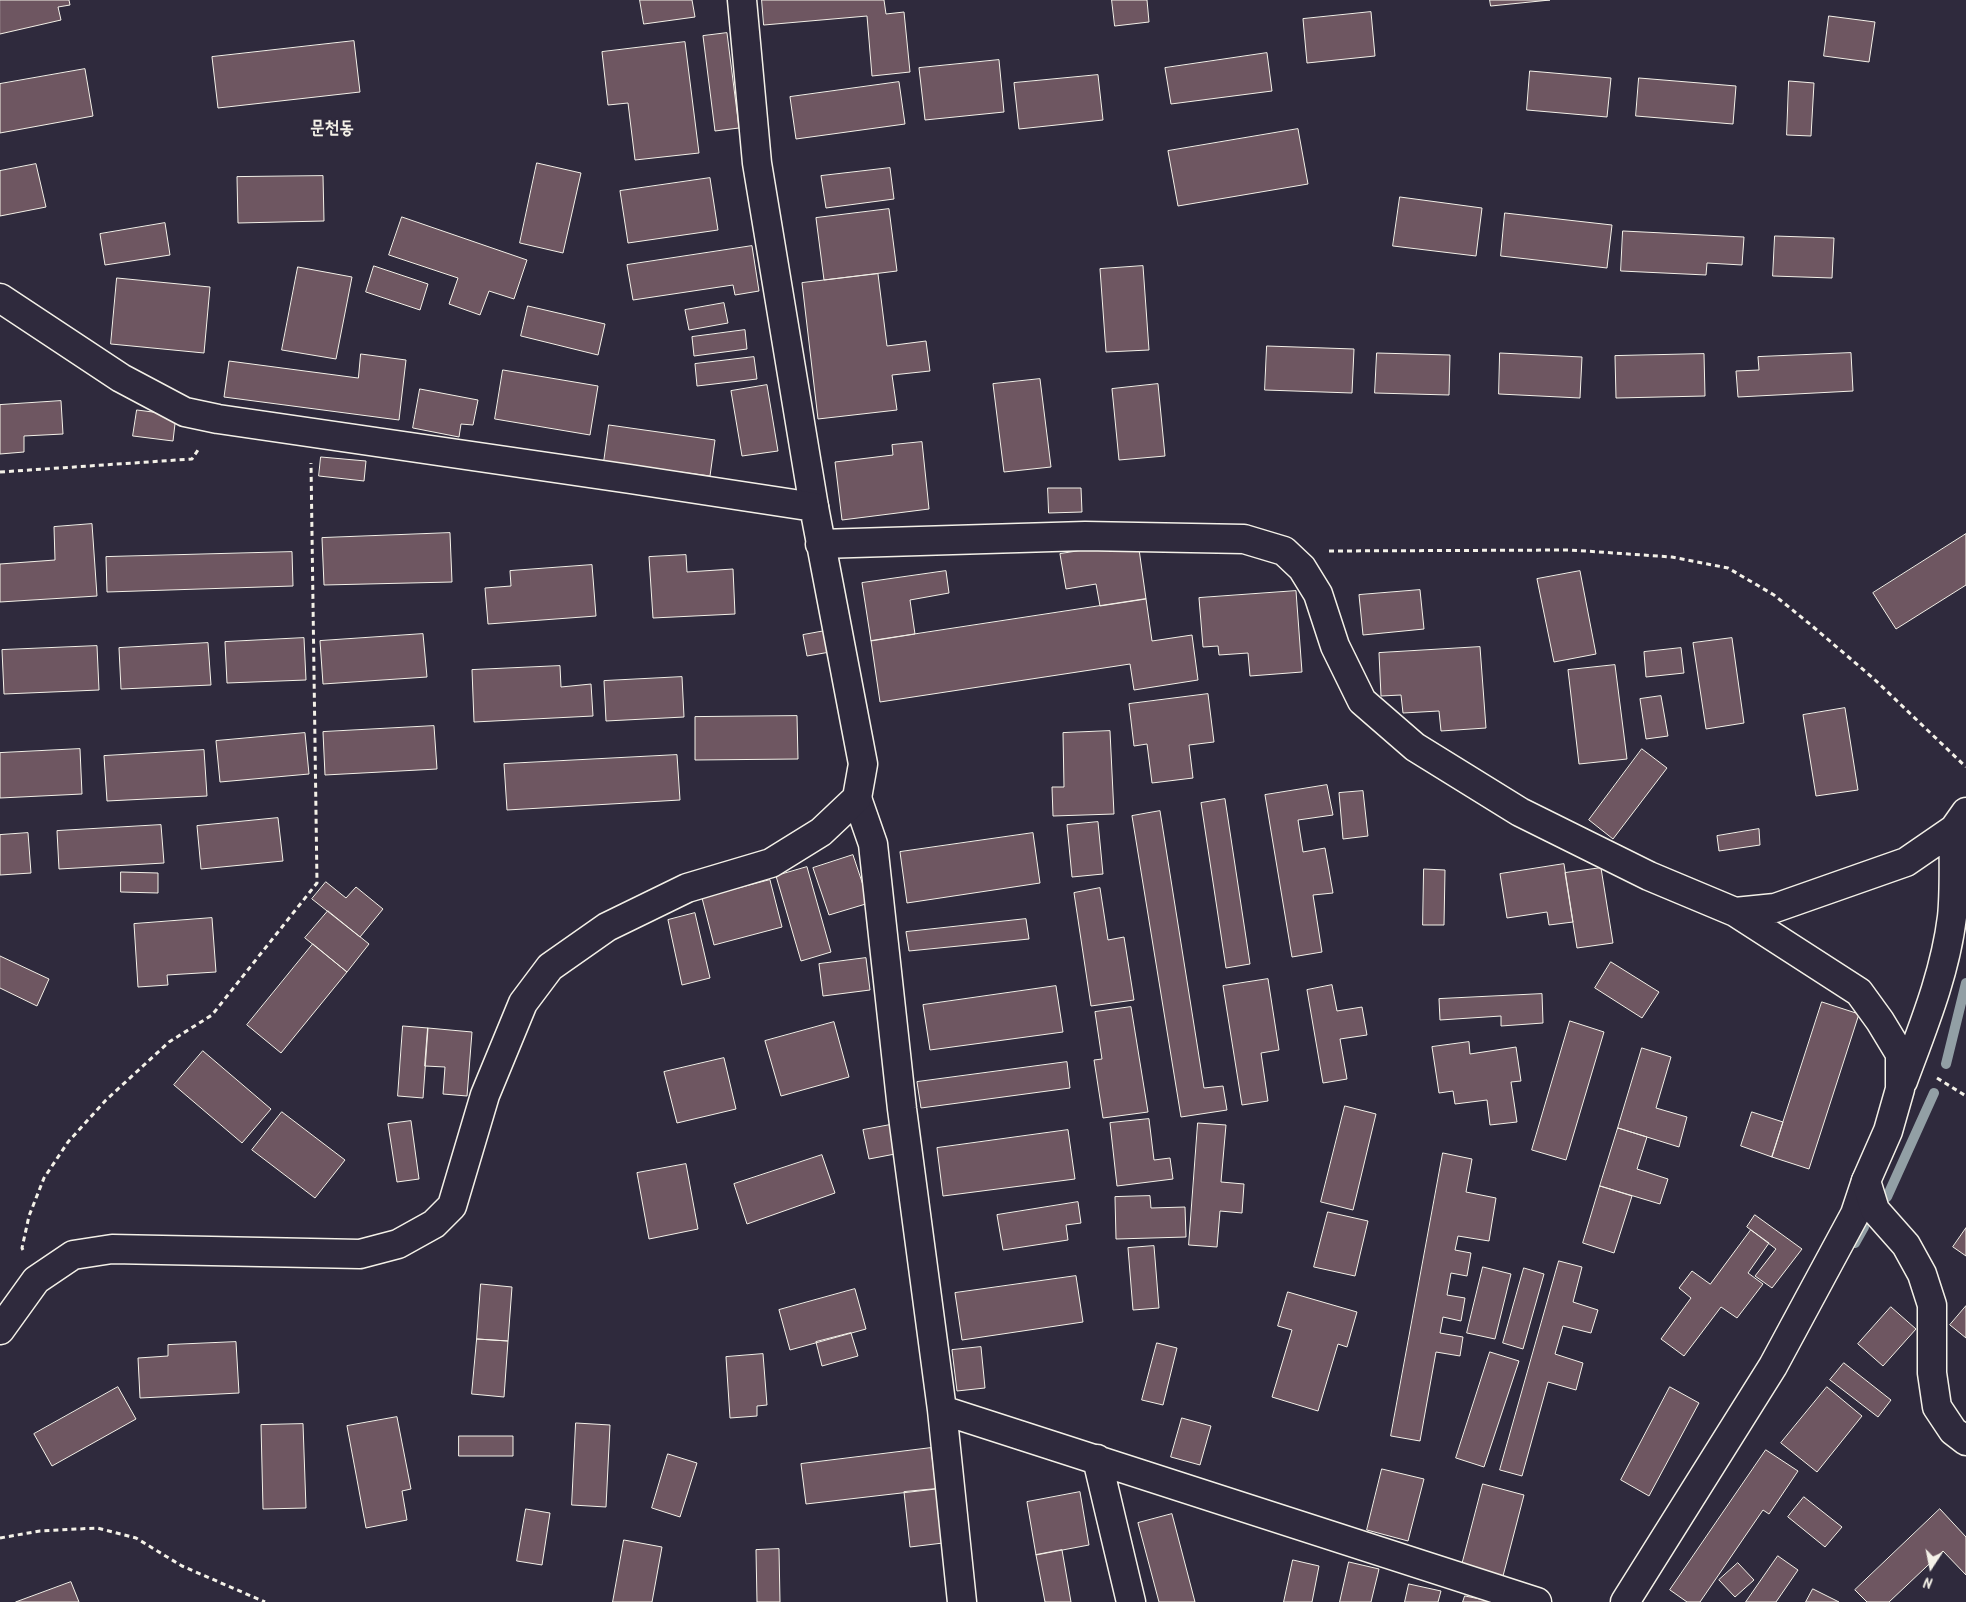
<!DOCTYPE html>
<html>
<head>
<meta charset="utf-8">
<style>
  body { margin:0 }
  #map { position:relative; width:1966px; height:1602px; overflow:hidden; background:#2f2a3d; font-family:Kalam,sans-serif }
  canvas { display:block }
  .north { position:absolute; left:1906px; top:1542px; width:50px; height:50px; -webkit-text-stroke:4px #2f2a3d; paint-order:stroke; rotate:191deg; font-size:14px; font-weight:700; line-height:20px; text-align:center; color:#f4f1e8 }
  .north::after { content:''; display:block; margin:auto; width:18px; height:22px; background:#f4f1e8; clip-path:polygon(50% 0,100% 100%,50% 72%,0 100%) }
</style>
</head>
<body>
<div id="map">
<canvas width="1966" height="1602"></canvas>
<div class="north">N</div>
</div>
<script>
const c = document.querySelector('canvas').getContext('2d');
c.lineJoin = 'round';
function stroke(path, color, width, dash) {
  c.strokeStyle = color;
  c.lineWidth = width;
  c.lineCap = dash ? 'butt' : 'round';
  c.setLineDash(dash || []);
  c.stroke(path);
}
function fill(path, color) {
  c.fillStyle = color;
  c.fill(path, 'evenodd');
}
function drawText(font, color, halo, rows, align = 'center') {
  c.font = font + ' Kalam,"Poor Story",sans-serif';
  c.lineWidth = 5;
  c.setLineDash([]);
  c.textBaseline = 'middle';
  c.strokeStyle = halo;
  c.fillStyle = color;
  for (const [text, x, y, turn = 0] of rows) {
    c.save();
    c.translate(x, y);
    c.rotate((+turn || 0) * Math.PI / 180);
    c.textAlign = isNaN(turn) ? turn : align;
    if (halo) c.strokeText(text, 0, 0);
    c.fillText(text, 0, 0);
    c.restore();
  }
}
stroke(new Path2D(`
  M1946,1064l20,-81
  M1887,1197l47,-104
  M1855,1243l9,-16`), '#929fa5', 10);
const building = new Path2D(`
  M0,0h69l1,5 -12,2 3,13 -61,14z
  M640,0h52l3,17 -51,7z
  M762,0h122l2,14 18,-2 6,60 -38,4 -5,-60 -103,9z
  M1112,0h35l2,22 -34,4z
  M1490,0h60l-59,6z
  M1371,12l4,44 -68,7 -4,-44z
  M1829,16l46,6 -6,40 -45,-6z
  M727,33l12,95 -24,3 -12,-95z
  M354,41l6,51 -142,16 -6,-51z
  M685,42l14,111 -64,7 -7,-57 -20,2 -6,-53z
  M1267,53l5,38 -101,13 -6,-36z
  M999,60l5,52 -79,8 -6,-52z
  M85,69l8,47 -93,17v-49z
  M1530,71l81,7 -4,39 -80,-7z
  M1098,75l5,45 -84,9 -5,-46z
  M1639,78l97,8 -3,38 -97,-8z
  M1789,81l25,2 -3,53 -24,-1z
  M899,82l6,42 -109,15 -6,-42z
  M1298,129l10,55 -130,22 -10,-55z
  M537,163l44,10 -18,80 -43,-10z
  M36,164l10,43 -46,9v-45z
  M890,168l4,31 -68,9 -5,-32z
  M323,176l1,45 -86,2 -1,-46z
  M710,178l8,52 -90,13 -8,-52z
  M1400,197l82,11 -6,48 -83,-10z
  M889,209l8,62 -73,9 -8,-62z
  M1505,213l107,12 -5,43 -106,-12z
  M402,217l125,43 -13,39 -25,-8 -9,24 -31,-11 9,-26 -69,-23z
  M165,223l5,32 -65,10 -5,-31z
  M1623,231l121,6 -2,28 -35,-2 -1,12 -85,-4z
  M1775,236l59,2 -2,40 -59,-2z
  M752,246l7,45 -24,4 -2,-10 -100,15 -6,-35z
  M374,266l54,18 -8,26 -54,-18z
  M1143,266l6,84 -43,2 -6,-83z
  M298,267l54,10 -16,82 -54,-9z
  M878,274l9,72 39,-5 4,30 -38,4 5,35 -79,9 -16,-136z
  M117,278l93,9 -6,66 -93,-9z
  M724,303l4,20 -39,7 -4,-20z
  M528,306l77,18 -7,31 -77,-19z
  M745,330l2,19 -53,7 -2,-19z
  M1267,346l87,3 -2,44 -87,-3z
  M1377,353l73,2 -1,40 -74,-2z
  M1500,353l82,4 -2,41 -81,-4z
  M1851,353l2,38 -115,6 -2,-26 23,-1 -1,-13z
  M361,354l45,6 -7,60 -175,-23 5,-36 129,17z
  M1704,354l1,42 -89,2 -1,-42z
  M754,357l3,22 -60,7 -2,-22z
  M503,370l95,16 -8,49 -95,-16z
  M1040,379l11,88 -47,5 -11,-88z
  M1158,384l7,72 -46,4 -7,-71z
  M767,385l11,66 -36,5 -11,-65z
  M420,389l58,11 -5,25 -12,-1 -2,13 -46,-9z
  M61,401l2,33 -39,2v16l-24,2v-49z
  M137,410l39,5 -3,26 -40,-5z
  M609,425l106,15 -5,36 -106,-14z
  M922,442l7,67 -87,11 -7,-58 58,-7 -1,-10z
  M321,457l45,4 -2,20 -45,-5z
  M1048,488h33l1,24 -33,1z
  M92,524l5,72 -97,6v-38l55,-4 -1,-33z
  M450,533l2,49 -128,3 -2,-47z
  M1966,534v51l-70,44 -23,-36z
  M1138,542l8,57 -46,7 -4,-22 -30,5 -6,-35z
  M292,552l1,34 -186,6 -1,-35z
  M686,555l1,17 46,-3 2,45 -82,4 -4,-61z
  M592,565l4,51 -108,8 -3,-36 26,-2 -1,-15z
  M946,571l3,22 -39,7 5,34 -44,7 -9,-58z
  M1580,571l16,83 -42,8 -17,-83z
  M1420,590l4,39 -61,6 -4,-40z
  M1296,591l6,81 -52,4 -2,-23 -29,2 -1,-9 -15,1 -4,-49z
  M1146,599l6,42 40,-6 6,45 -64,10 -4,-26 -250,38 -9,-61z
  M825,631l5,21 -23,4 -4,-21z
  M423,634l4,43 -104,7 -3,-43z
  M304,638l2,42 -79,3 -2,-41z
  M1732,638l12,85 -38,6 -13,-86z
  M208,643l3,42 -90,4 -2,-41z
  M97,646l2,44 -95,4 -2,-44z
  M1480,647l6,81 -45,3 -2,-20 -36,2 -2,-18 -20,1 -2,-43z
  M1681,648l3,25 -38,4 -2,-25z
  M1615,665l12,94 -48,5 -11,-94z
  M560,666l1,21 30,-3 2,32 -119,6 -2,-52z
  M682,677l2,40 -78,4 -2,-40z
  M1208,694l6,48 -25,3 4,33 -41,5 -5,-39 -13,2 -5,-42z
  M1661,696l7,40 -22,3 -6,-40z
  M1845,708l13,82 -42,6 -13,-81z
  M797,716l1,43 -103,1v-43z
  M434,726l3,43 -112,6 -2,-43z
  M1110,731l4,83 -61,2 -1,-29h12l-1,-54z
  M305,733l4,41 -89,8 -4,-41z
  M80,749l2,45 -82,4v-45z
  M1642,749l25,19 -54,71 -24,-19z
  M204,750l3,46 -100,5 -3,-45z
  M677,755l3,45 -173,10 -3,-46z
  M1327,785l6,30 -35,5 5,32 22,-4 8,45 -20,2 9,57 -30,5 -27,-162z
  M1363,791l5,45 -25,3 -4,-46z
  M1225,799l25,165 -24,4 -25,-165z
  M1160,811l44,277 19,-2 4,24 -46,7 -49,-301z
  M278,818l5,43 -82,8 -4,-43z
  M1098,822l5,52 -31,3 -5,-52z
  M161,825l3,38 -105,6 -2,-38z
  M1759,829l1,16 -41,6 -2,-15z
  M28,833l3,40 -31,2v-40z
  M1033,833l7,50 -133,20 -7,-51z
  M853,855l16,48 -40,12 -16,-47z
  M1564,864l9,58 -24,3 -2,-13 -40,6 -7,-44z
  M807,867l24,85 -30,9 -25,-85z
  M1601,868l12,75 -36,5 -12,-75z
  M1424,869l21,1 -1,55h-21z
  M121,872l37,1v20l-37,-1z
  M770,880l12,47 -68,18 -12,-47z
  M326,882l20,16 10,-11 27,22 -23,28 -48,-38z
  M1100,888l8,52 16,-3 10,63 -43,6 -17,-113z
  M328,911l41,33 -22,28 -42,-34z
  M695,913l15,65 -28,7 -14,-65z
  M212,918l4,54 -49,3 1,10 -30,2 -4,-63z
  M1026,919l3,20 -120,12 -3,-19z
  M313,944l34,28 -66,81 -34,-28z
  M0,956l49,23 -12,27 -37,-18z
  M866,958l4,32 -47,6 -4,-32z
  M1611,962l48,30 -17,26 -47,-30z
  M1268,979l11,71 -18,3 7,48 -26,4 -19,-119z
  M1332,985l5,26 25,-4 5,28 -27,4 7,40 -24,4 -16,-93z
  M1056,986l7,46 -133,18 -7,-45z
  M1542,994l1,29 -42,3v-10l-61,4 -1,-21z
  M1822,1002l37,12 -50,155 -37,-12z
  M1131,1007l17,105 -45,6 -9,-58 8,-1 -7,-47z
  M1570,1021l34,11 -38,128 -34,-10z
  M834,1022l15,55 -68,19 -16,-55z
  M403,1026l25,2 -5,70 -25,-2z
  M428,1028l44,4 -5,64 -24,-2 2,-27 -20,-1z
  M1469,1042l1,12 46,-7 5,34 -10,1 6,40 -27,3 -3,-25 -32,4 -2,-13 -14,2 -7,-46z
  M1642,1048l29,9 -15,51 31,9 -8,30 -61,-19z
  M203,1051l68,58 -29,34 -68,-58z
  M724,1058l12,51 -59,14 -13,-51z
  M1067,1062l3,26 -149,20 -4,-26z
  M1345,1106l31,8 -23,96 -32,-8z
  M282,1112l63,48 -30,38 -63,-48z
  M1752,1112l31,10 -11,35 -31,-11z
  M1149,1119l5,41 16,-2 3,21 -56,7 -7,-63z
  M411,1121l8,58 -22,3 -9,-58z
  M1198,1123l28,2 -5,57 23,2 -2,29 -22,-2 -3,36 -28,-2z
  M890,1125l5,29 -26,5 -6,-29z
  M1618,1128l29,9 -10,32 31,10 -8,25 -60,-18z
  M1068,1130l7,49 -132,17 -6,-48z
  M1443,1153l29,6 -6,33 30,6 -7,43 -31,-5 -3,14 16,3 -4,23 -16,-3 -4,22 18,3 -4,23 -18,-4 -3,16 23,4 -3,19 -24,-4 -16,89 -29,-5z
  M822,1155l13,38 -88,31 -13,-40z
  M686,1164l12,65 -49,10 -12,-66z
  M1600,1186l32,10 -18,57 -31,-10z
  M1150,1196l1,12 34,-1 1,30 -70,2 -1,-42z
  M1078,1202l3,21 -15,2 2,15 -65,10 -6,-35z
  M1328,1212l40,9 -13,55 -41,-9z
  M1755,1215l47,34 -30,39 -17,-12 21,-27 -29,-22z
  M1966,1228v28l-13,-9z
  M1751,1230l18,13 -21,30 15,11 -26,34 -16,-11 -37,49 -23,-17 30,-41 -12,-10 13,-17 18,13z
  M1154,1246l5,62 -26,2 -5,-62z
  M1559,1261l23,6 -9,35 25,8 -7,23 -28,-7 -8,28 28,9 -7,27 -28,-8 -26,94 -22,-6z
  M1483,1267l28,7 -16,65 -28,-6z
  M1524,1268l20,6 -21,75 -20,-6z
  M1076,1276l7,46 -121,18 -7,-47z
  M481,1284l31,3 -4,54 -31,-2z
  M855,1289l11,40 -76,21 -11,-40z
  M1288,1292l69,20 -10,35 -9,-3 -20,67 -46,-14 20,-67 -14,-4z
  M1966,1306v32l-16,-13z
  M1891,1307l25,22 -33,37 -25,-22z
  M851,1333l7,23 -36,10 -6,-24z
  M477,1339l31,2 -4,56 -32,-3z
  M236,1342l3,51 -99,5 -2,-40 30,-2v-11z
  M1157,1343l20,5 -14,57 -21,-5z
  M981,1347l4,41 -28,3 -5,-41z
  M1490,1352l29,9 -35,106 -28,-9z
  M763,1354l4,51 -10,1v10l-27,2 -4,-61z
  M1844,1363l47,37 -13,17 -48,-37z
  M118,1387l18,32 -84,47 -18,-32z
  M1670,1387l29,16 -50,93 -28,-16z
  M1827,1387l35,29 -45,56 -36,-29z
  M397,1417l14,72 -9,2 5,29 -41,8 -19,-102z
  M1182,1418l29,8 -11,39 -29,-8z
  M576,1423l34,2 -4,82 -34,-2z
  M303,1424l3,84 -43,1 -2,-84z
  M459,1436h54v20h-54z
  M931,1448l5,41 -130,15 -5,-40z
  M1766,1450l32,21 -29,43 -6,-4 -63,92h-13l-17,-12z
  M668,1454l29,9 -17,54 -28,-9z
  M1382,1469l42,10 -16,62 -41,-11z
  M1483,1484l41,11 -21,81 -41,-11z
  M936,1489l7,54 -33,4 -6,-55z
  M1080,1492l9,53 -53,10 -9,-53z
  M1804,1497l38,30 -17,20 -37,-30z
  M526,1509l24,4 -8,52 -25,-4z
  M1940,1509l26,28v38l-23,-24 -54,51h-22l-12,-12z
  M1172,1514l23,88h-36l-21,-79z
  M624,1540l38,7 -10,55h-39z
  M779,1549l1,53h-23l-1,-52z
  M1062,1550l9,52h-26l-9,-47z
  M1778,1556l20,14 -22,32h-30z
  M1293,1560l26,6 -7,36h-28z
  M1349,1562l30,7 -8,33h-31z
  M1738,1563l16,17 -19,17 -16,-17z
  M71,1582l8,20h-63z
  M1409,1584l32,7 -3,11h-33z
  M1813,1589l26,13h-33z
  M1465,1596l30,6h-32z`);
fill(building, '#6e5661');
stroke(building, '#f4f1e8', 1);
const minor = new Path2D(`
  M742,0l15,163 57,344
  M857,798l16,46 29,265 40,301 20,192
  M942,1410l595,192
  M1097,1459l34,143
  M1625,1602l148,-236 82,-152 11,-33`);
const tertiary = new Path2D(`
  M0,298l121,80 64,34 33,7 412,60 184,28 49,257 -6,34 -36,34 -50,31 -84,25 -80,39 -57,40 -27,36 -38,92 -33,111 -18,18 -36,20 -38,10 -248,-5 -39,6 -37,25 -36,50
  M820,544l265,-8 159,3 40,12 18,17 16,26 17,52 27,55 53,46 105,65 129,64 86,36 40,-4 131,-46 48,-33 12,-17
  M1735,912l124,80 21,29 20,33v35l-12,42 -22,50 9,29 31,35 16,29 10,31v68l5,34 16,24 13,10
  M1903,1081c20,-54 42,-107 49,-164 3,-29 1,-59 2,-88`);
stroke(minor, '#f4f1e8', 31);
stroke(tertiary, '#f4f1e8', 31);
stroke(new Path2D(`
  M0,472l192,-13 8,-12
  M1329,551l241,-1 102,7 56,11 46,27 37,30 62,53 93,89
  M1937,1078l29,18
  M23,1250l-1,-2 7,-32 15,-38 24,-36 38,-42 63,-58 43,-27 105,-132 -6,-420
  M0,1538l40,-7 57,-3 39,10 46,28 83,36`), '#f4f1e8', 3, [5, 4]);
stroke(minor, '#2f2a3d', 28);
stroke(tertiary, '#2f2a3d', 28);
drawText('bold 18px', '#f4f1e8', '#2f2a3d', [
  ["문천동",332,130]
]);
</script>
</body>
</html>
